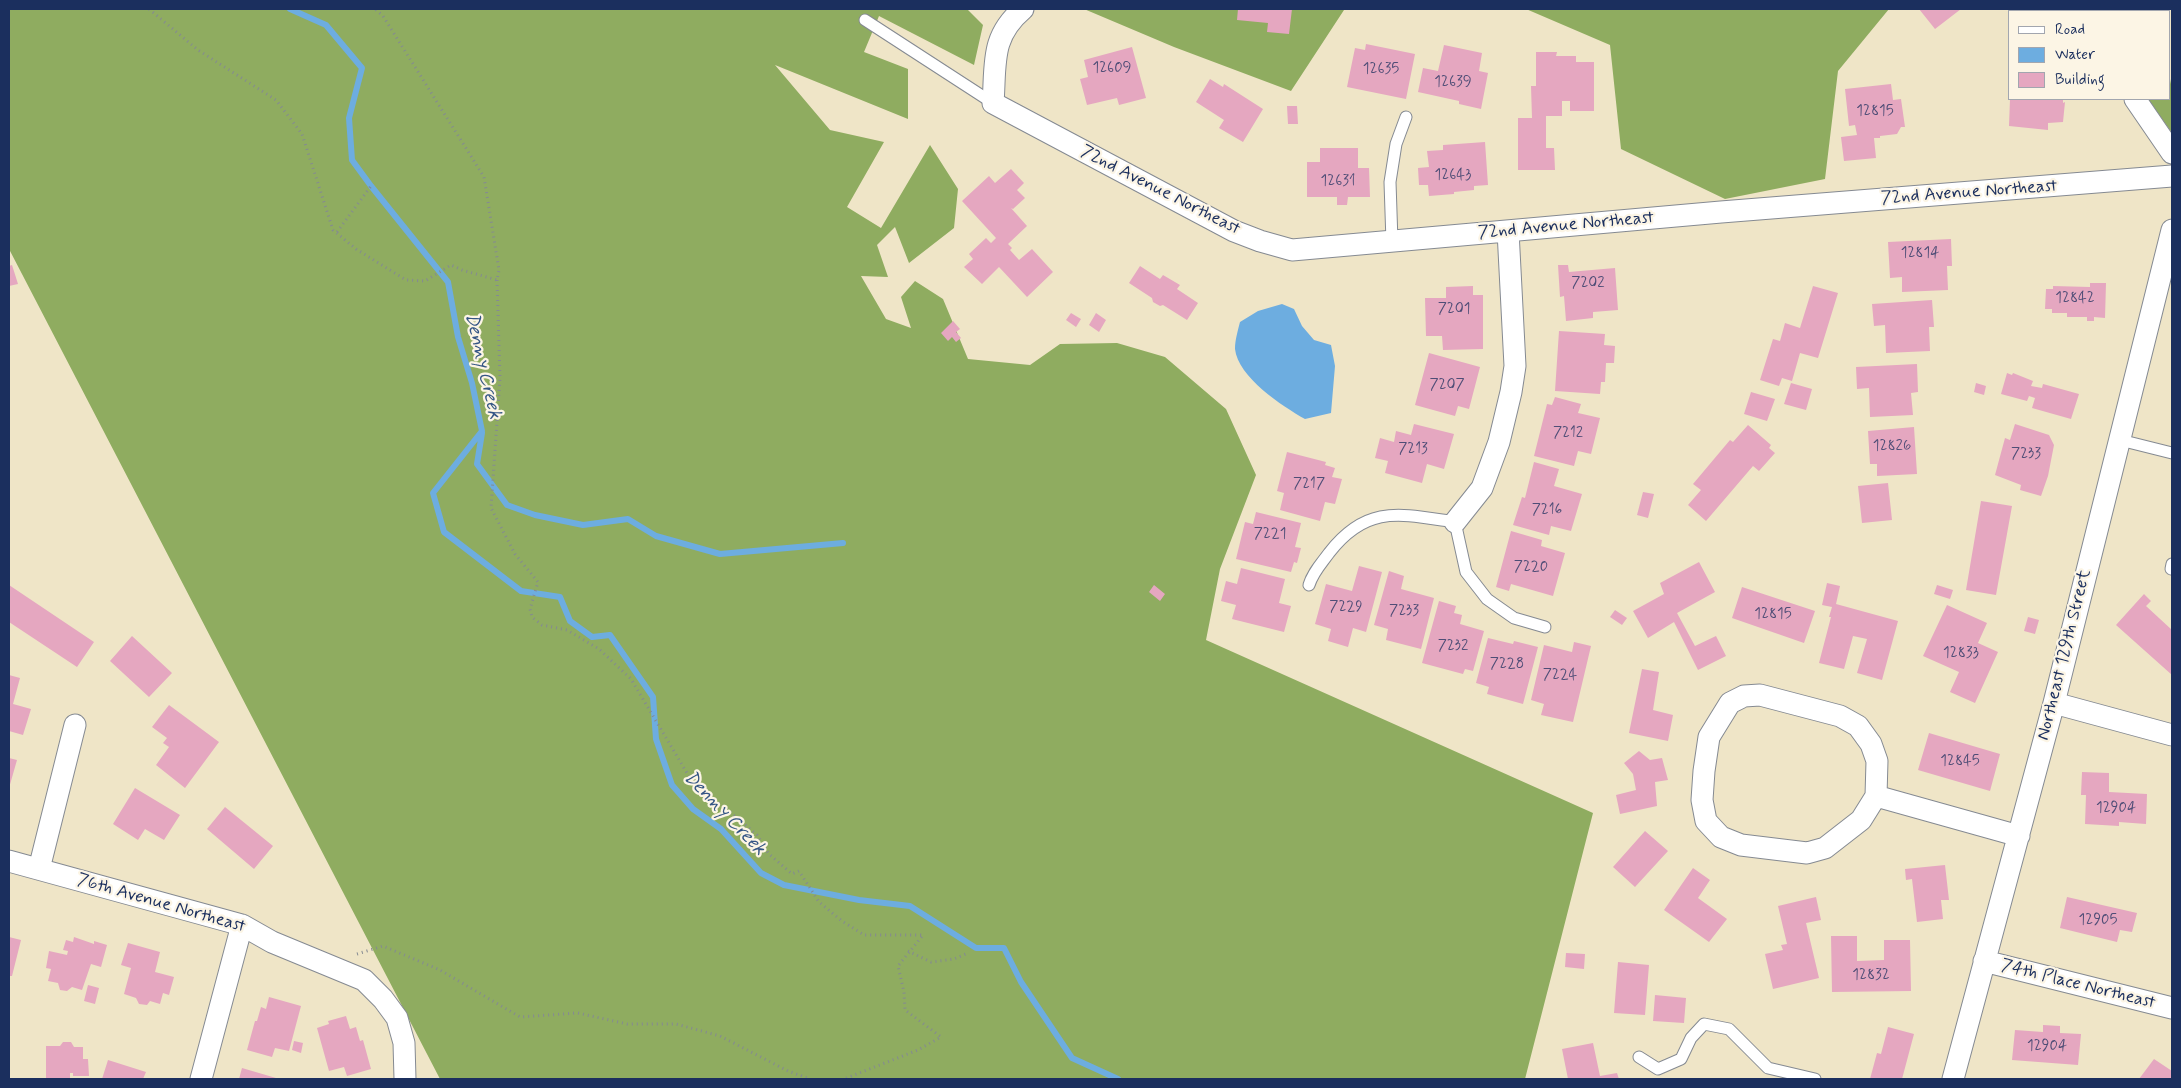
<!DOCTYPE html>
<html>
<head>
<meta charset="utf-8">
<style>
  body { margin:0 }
  #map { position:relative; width:2181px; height:1088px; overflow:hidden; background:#efe5c7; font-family:Mynerve,sans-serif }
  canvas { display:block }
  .frame { position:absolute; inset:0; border:10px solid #1b2f5e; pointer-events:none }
  .legend { position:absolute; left:2008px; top:10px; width:162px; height:90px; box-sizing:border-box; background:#fcf5e5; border:1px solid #a2a6af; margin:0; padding:6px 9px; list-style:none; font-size:15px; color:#1b2f5e }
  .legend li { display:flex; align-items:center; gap:10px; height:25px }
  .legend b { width:25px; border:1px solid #a2a6af }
</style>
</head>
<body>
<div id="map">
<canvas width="2181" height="1088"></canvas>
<div class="frame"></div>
<ul class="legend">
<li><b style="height:6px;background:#fff"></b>Road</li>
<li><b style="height:14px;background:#6dade0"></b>Water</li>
<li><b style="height:14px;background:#e5a7c0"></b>Building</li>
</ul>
</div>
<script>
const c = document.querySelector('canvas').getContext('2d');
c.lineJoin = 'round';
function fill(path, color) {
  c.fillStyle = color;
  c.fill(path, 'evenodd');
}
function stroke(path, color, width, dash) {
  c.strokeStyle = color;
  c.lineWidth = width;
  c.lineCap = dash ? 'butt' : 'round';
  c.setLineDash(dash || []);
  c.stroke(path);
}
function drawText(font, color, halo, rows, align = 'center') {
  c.font = font + ' Mynerve,sans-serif';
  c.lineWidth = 4.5;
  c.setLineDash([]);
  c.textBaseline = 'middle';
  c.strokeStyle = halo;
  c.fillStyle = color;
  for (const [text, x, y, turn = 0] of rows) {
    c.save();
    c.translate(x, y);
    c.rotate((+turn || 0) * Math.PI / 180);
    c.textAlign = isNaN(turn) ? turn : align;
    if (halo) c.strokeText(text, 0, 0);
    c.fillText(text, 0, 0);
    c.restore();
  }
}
fill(new Path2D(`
  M9,9h958l16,16 -9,40 -95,-49 -15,36 44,17v50l-133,-54 55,65 54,12 -37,65 34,21 49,-83 28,44 -4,39 -45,35 -14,-36 -18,18 11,32 -27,-1 25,43 25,9 -10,-31 14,-16 28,18 25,60 62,6 30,-21 57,-1 48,14 61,52 30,66 -36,94 -14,71 387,173 -68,266h-1085l-431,-830z
  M1084,9h271l-11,1 -53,81 -117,-44z
  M1526,9h-1h364l-51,62 -13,108 -100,20 -104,-50 -11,-104z
  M2170,79l2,10v44l-24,-34h22z`), '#8fac60');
fill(new Path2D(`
  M1282,304l12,5 8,17 12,14 17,5 4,21 -4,47 -26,6c-23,-13 -67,-42 -70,-70 0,-9 3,-19 5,-27l18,-11z`), '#6dade0');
stroke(new Path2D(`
  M290,9l36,16 36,43 -13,50 3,42 19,26 77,96 10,55 14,46 10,48 -49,62 11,39 77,59 39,6 10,24 22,16 18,-2 43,62 3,42 16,46 21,24 28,20 40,44 23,12 75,15 51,6 66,42h28l17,34 51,76 46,21
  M482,433l-5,31 30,41 28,10 48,10 45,-6 28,17 64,18 123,-11`), '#6dade0', 6);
fill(new Path2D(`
  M1238,9h54l-3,25 -22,-2 1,-9 -31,-3z
  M1919,9h42l-26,20z
  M1366,44l49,10 -9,45 -59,-12 8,-39 10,2z
  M1444,45l38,8 -3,18 9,2 -7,36 -22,-5v-3l-41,-9 5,-24 15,3z
  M1132,47l14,51 -27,7 -2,-7 -30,7 -7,-26 8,-2 -4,-17z
  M1536,52h21l-1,4h20v6h18v49h-24v-10h-8v15h-16v32h8l1,22h-37v-52h14l-1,-32h5z
  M1210,79l13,8 1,-3 39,25 -20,33 -24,-14 5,-8 -28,-18z
  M1891,84l2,16 8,-1 4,28h-4l-4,7 -17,2v2h-6l2,20 -32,3 -3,-24 16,-2 -2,-10 -6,1 -4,-37z
  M2010,99h53v4l2,-1 -2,20 -15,1v7l-39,-4z
  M1287,106h10l1,18h-10z
  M1485,142l3,43 -14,1v4l-20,2v2l-25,2 -1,-11h-9l-1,-17 11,-1 -2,-16 16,-1v-5z
  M1320,148h38v20h11l1,29h-22l-1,8h-10v-8h-30v-35h13z
  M1011,169l13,14 -7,7 8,8 -12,11 -2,-1 16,18 -19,18 4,4 -2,2 9,10 13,-11 21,23 -26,25 -28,-30 -17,17 -18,-17 9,-8 -4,-5 17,-16 5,5 5,-5 -34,-37 27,-25 6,7z
  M1951,239l1,27h-5l1,24 -46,2v-15l-12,1 -2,-36z
  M12,265l6,19 -9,2v-20z
  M1558,265h10l1,7 46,-4 3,42 -25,2v6l-27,3 -2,-25 -4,1z
  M1140,266l20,13 3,-4 17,10 -3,4 21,14 -11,17 -24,-15 -3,1 -7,-4 -1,-4 -23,-15z
  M2090,283h16l-1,35 -11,-1v4h-7v-4h-20v-4h-15v-4h-7l1,-20h7v-3l37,1z
  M1473,286v9h10v54l-40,1 -1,-14h-16l-1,-38h21v-11z
  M1813,286l25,7 -20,65 -18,-5 -8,28 -10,-3 -3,8 -19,-6 13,-41 7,2 5,-18 15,5z
  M1932,300l2,27h-5l1,24 -44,2 -1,-28 -11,1 -2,-22z
  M1071,313l10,6 -5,8 -10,-7z
  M1096,313l10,7 -7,12 -10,-7z
  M953,321l7,8 -4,3 5,6 -5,4 -4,-5 -4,4 -7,-8z
  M1559,331l46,3 -1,11 11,1 -1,17h-8l-1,19h-4l-1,12 -45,-3z
  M1429,353l51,14 -11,42 -11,-3 -3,10 -40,-11z
  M1917,364l1,28 -7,1 2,22 -43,2 -1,-29 -12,1 -1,-22z
  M2007,373l5,2 1,-2 20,8 -2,5 11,2 1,-4 36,10 -8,25 -39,-11 3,-10 -6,-2 -2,5 -26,-7z
  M1791,383l21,6 -6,21 -22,-6z
  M1976,383l10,3 -2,9 -10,-3z
  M1751,392l24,7 -8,22 -23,-7z
  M1555,397l26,7 -3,9 22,5 -9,36 -13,-3 -4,15 -40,-10 13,-52 5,1z
  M1414,424l40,10 -10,35 -17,-5 -5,19 -37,-10 3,-12 -13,-3 5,-20 14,4 2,-11 15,4z
  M2015,424l34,11 5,10 -6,31 -7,20 -21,-6 1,-5 -26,-10 10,-37 5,2z
  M1748,425l23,20 -2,3 6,5 -16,18 -6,-5 -47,55 -18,-16 13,-15 -8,-6 37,-44 3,2z
  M1914,427l3,47 -40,2v-12h-7l-2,-33z
  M1287,452l39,10 -1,3 10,3 -3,9 10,2 -7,25 -10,-2 -5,19 -40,-11 4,-17 -7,-2z
  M1534,462l25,7 -5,17 28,8 -11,37 -20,-5 -2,9 -36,-10 9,-28 3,1z
  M1888,483l4,37 -30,3 -4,-37z
  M1643,492l11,2 -6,24 -11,-3z
  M1981,501l31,5 -16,89 -30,-5z
  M1256,512l45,11 -6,24 6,1 -4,15 -3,-1 -3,10 -55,-13 9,-37 8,2z
  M1511,531l31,9 -1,6 24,7 -12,43 -42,-12 -2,7 -13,-4z
  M1699,562l16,30 -38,21 18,33 21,-10 10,20 -28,14 -24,-48 -26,16 -15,-27 31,-17 -4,-11z
  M1359,566l23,6 -16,60 -13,-4 -5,19 -20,-6 3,-12 -16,-5 11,-40 26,7z
  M1241,568l44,11 -6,24 12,3 -7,26 -52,-13 4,-14 -15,-4 5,-20 11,3z
  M1389,571l15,5 -3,13 33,9 -13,51 -35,-9 2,-11 -14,-4z
  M1827,583l13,3 -4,18 62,17 -16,59 -25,-7 10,-34 -14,-3 -9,33 -25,-6 12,-46h-2l3,-10 -10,-2z
  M9,585l85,57 -17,25 -68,-45z
  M1154,585l11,9 -5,7 -11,-9z
  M1937,585l16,5 -3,9 -16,-5z
  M1742,587l73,24 -11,32 -72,-25z
  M2144,594l7,7 -5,5 26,24v45l-56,-50z
  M1439,601l17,5 -2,7 8,2 -2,9 24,7 -11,40 -8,-2 -2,5 -41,-11z
  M1947,605l40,18 -9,20 20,9 -23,51 -25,-11 9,-20 -36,-16z
  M1615,610l12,8 -5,7 -12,-8z
  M2028,617l11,3 -4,14 -11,-3z
  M132,636l40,37 -23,24 -39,-36z
  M1488,638l25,6 1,-3 24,6 -15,57 -36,-10 2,-7 -13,-4z
  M1574,642l17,4 -18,76 -32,-7 3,-11 -13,-4 13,-55 28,7z
  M1642,669l17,3 -6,38 20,5 -5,26 -39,-8z
  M9,675l11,3 -7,26 18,5 -8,26 -14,-4z
  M169,705l50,37 -34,46 -29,-23 13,-18 -6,-4 4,-5 -15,-11z
  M1929,733l71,21 -10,37 -72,-21z
  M1639,751l11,9 12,-2 6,22 -13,2 2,24 -37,8 -4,-19 20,-5 -3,-16 -9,-11z
  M9,758l8,2 -8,28z
  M2082,772l27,1v19l38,2 -1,30 -27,-2v4l-34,-2 1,-29h-5z
  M135,788l45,27 -16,25 -19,-11 -7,11 -25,-16z
  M225,807l48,39 -19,23 -47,-40z
  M1645,831l23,20 -33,36 -22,-20z
  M1945,865l4,35h-8l2,19 -26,3 -5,-43 -6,1 -1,-11z
  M1693,868l17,12 -12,18 29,21 -18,23 -45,-32z
  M1816,897l5,23 -15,3 13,55 -46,11 -8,-35 18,-4 -2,-5 6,-1 -9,-38z
  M2067,897l70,16 -5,19 -12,-2 -3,12 -57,-14z
  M1831,936h26v25l27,-1v-20h26l1,51 -79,1z
  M9,937l12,3 -9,36h-3z
  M74,937l20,7v-3l13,4 -6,22 -10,-3 -9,26 -10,-3 -5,4 -7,-1 -2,-7 -10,-2 3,-12 -5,-1 3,-17 18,4 1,-4 -5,-1 3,-10 7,2z
  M128,943l32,9 -5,20 19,5 -5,18 -6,-2 -3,11 -10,-3 -3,4 -8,-1 -3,-6 -12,-4 7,-26 -10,-3z
  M1566,953l19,1 -1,15 -19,-2z
  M1618,962l31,3 -4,50 -31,-2z
  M88,985l11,3 -4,16 -11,-3z
  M1655,995l31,3 -2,25 -31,-2z
  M269,997l32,9 -12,45 -14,-3 -3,9 -25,-7 8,-29h2l4,-14 5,2z
  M346,1016l4,13 6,-2 4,14 3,-1 8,29 -24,7 -3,-9 -15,4 -12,-43 12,-4 -1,-3z
  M2043,1025l17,1v7l21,1 -3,31 -66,-5 3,-30 28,2z
  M1888,1027l26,7 -12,45h-32l7,-26 4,1z
  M294,1041l9,2 -2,10 -9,-3z
  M63,1042h8l3,5h9v12h5l1,17h-16v-3h-3v6h-24v-33h14z
  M1593,1043l7,33 17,-3 2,6h-51l-6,-30z
  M2154,1059l18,12v8h-33z
  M108,1060l38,12 -3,7h-41z
  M242,1068l34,10v1h-37z`), '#e5a7c0');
const service = new Path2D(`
  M865,20l128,83
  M1392,242l-2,-60 6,-38 10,-27
  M2120,440l52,13
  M2171,569l1,-5
  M1309,585c4,-13 12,-21 20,-32 38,-49 71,-39 126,-31l11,50 21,27 27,19 31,9
  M1639,1057l19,12 23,-10 10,-21 13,-14 25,5 39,39 47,11`);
const minor = new Path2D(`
  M1023,9c-33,28 -27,55 -30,94l241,128 26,10 32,9 429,-38 451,-36
  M2070,9l2,2
  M2135,99l37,54
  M1455,522l27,-34 17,-46 12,-50 4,-26 -7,-135
  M1760,695l80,21 18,10 13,18 6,17 -1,35 -15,24 -36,28 -18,5 -66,-8 -20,-8 -15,-16 -4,-21 2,-29 5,-34 21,-34 14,-7z
  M2054,703l118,32
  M1876,796l143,40
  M9,861l233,64 30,17 92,38 19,19 14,19 7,25 1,36
  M39,869l36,-144
  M1984,961l188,47
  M201,1079l41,-154
  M1953,1079l101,-376 118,-473`);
stroke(service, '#858a92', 13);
stroke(minor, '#858a92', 23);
stroke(new Path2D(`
  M149,9l49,41 78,50 26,34 31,96 23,19 50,31 19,1 26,-16 11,5 35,10 2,-10 -15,-93 -101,-161 -8,-7
  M337,232l34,-46
  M497,280l3,98 -9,130 24,46 23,28 -8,27 2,8 10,8 25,5 32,19 32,30 59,99 67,57 12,19 23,20 7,-3 20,31 23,19 22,14h59l-25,31 6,26 1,18 36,27 -23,13 -74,29
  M908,951l23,11 23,-3 14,-6
  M357,954l26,-8 57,24 80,47 58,-4 49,11h49l44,12 68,35 22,8`), '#858a92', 3, [1, 4]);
stroke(service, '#fff', 11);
stroke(minor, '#fff', 21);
drawText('15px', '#4e4d76', null, [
  ["12609",1112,69],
  ["12635",1381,70],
  ["12639",1453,83],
  ["12815",1875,112],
  ["12643",1453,176],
  ["12631",1338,182],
  ["12814",1920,254],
  ["7202",1588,284],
  ["12842",2075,299],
  ["7201",1454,310],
  ["7207",1447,386],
  ["7212",1568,434],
  ["12826",1892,447],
  ["7213",1413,450],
  ["7233",2026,455],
  ["7217",1309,485],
  ["7216",1547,511],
  ["7221",1270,535],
  ["7220",1531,568],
  ["7229",1346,608],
  ["7233",1404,612],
  ["12815",1773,615],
  ["7232",1453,647],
  ["12833",1961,654],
  ["7228",1507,665],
  ["7224",1560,676],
  ["12845",1960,762],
  ["12904",2116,809],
  ["12905",2098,921],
  ["12832",1871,976],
  ["12904",2047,1047]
]);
drawText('18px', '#1b2f5e', '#fcf5e5', [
  ["72nd Avenue Northeast",1160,191,27],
  ["72nd Avenue Northeast",1969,193,-4],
  ["72nd Avenue Northeast",1566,226,-5],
  ["Northeast 129th Street",2065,655,-76],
  ["76th Avenue Northeast",161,904,16],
  ["74th Place Northeast",2078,985,14]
]);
drawText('italic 19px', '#345585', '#fcf5e5', [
  ["Denny Creek",482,366,77],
  ["Denny Creek",724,814,46]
]);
</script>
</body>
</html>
